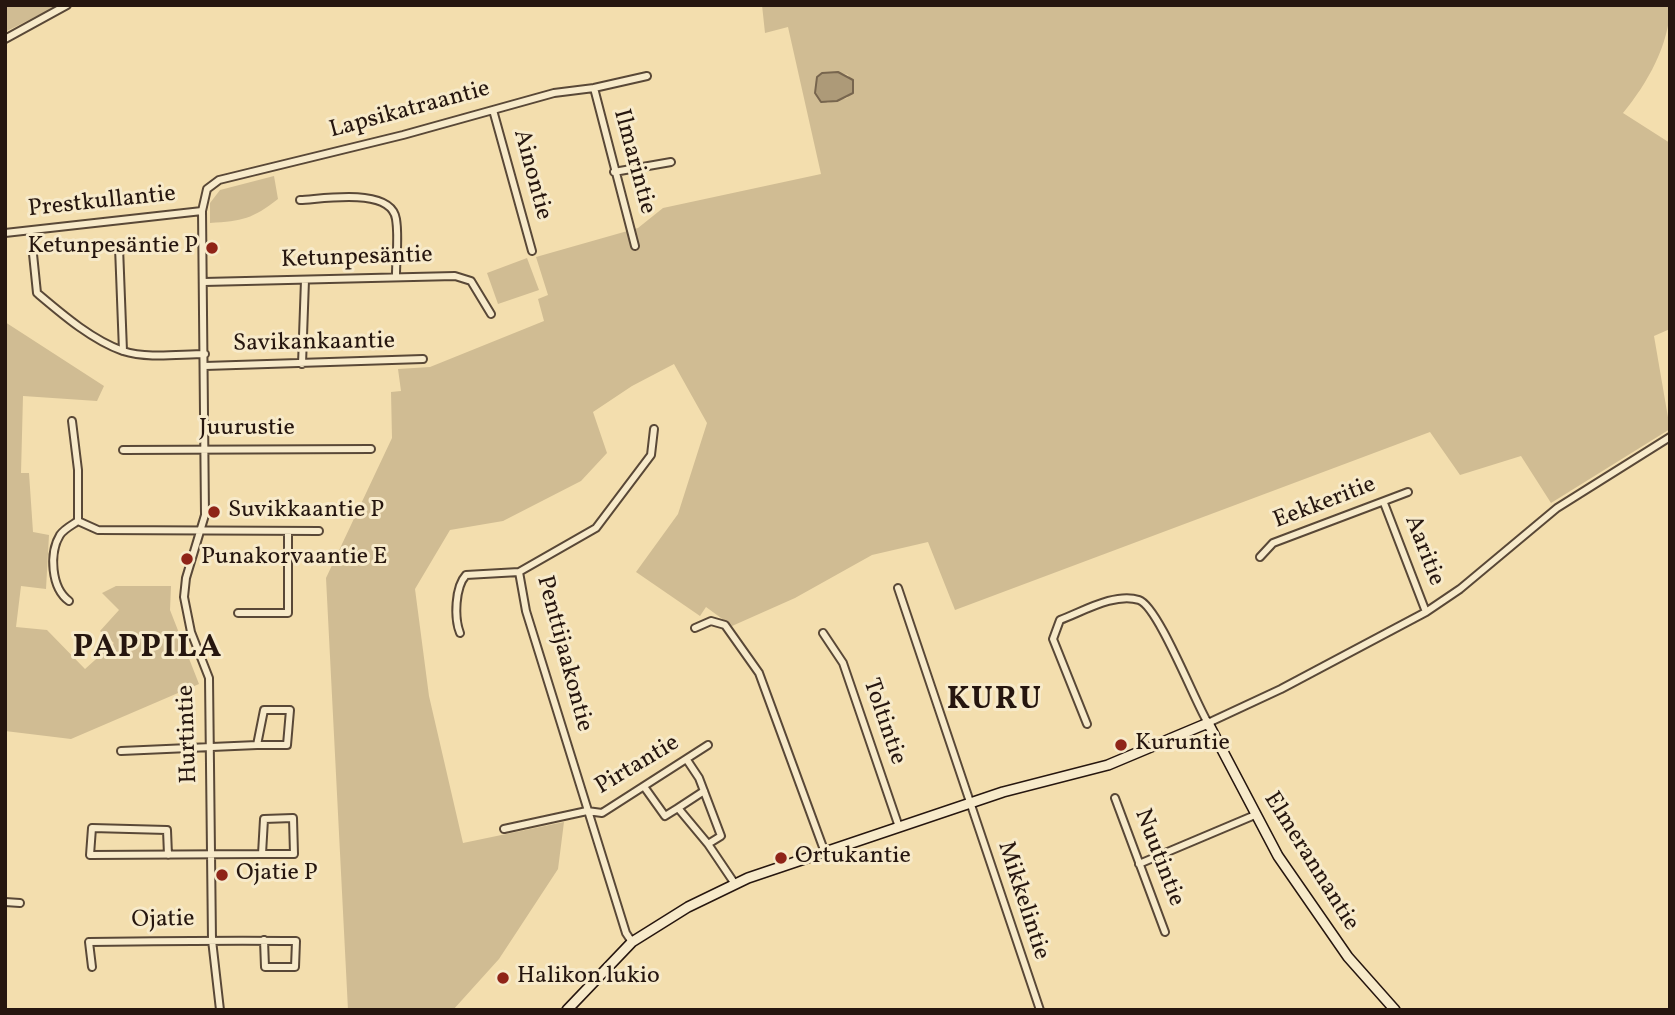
<!DOCTYPE html>
<html>
<head>
<meta charset="utf-8">
<style>
  body { margin:0 }
  #map { position:relative; width:1675px; height:1015px; overflow:hidden; background:#f3deae; font-family:Vollkorn,serif }
  canvas { display:block }
  .frame { position:absolute; inset:0; border:7px solid #26160f; pointer-events:none }
</style>
</head>
<body>
<div id="map">
<canvas width="1675" height="1015"></canvas>
<div class="frame"></div>
</div>
<script>
const c = document.querySelector('canvas').getContext('2d');
c.lineJoin = 'round';
function fill(path, color) {
  c.fillStyle = color;
  c.fill(path, 'evenodd');
}
function stroke(path, color, width, dash) {
  c.strokeStyle = color;
  c.lineWidth = width;
  c.lineCap = dash ? 'butt' : 'round';
  c.setLineDash(dash || []);
  c.stroke(path);
}
function drawText(font, color, halo, rows, align = 'center') {
  c.font = font + ' Vollkorn,serif';
  c.lineWidth = 6;
  c.setLineDash([]);
  c.textBaseline = 'middle';
  c.strokeStyle = halo;
  c.fillStyle = color;
  for (const [text, x, y, turn = 0] of rows) {
    c.save();
    c.translate(x, y);
    c.rotate((+turn || 0) * Math.PI / 180);
    c.textAlign = isNaN(turn) ? turn : align;
    if (halo) c.strokeText(text, 0, 0);
    c.fillText(text, 0, 0);
    c.restore();
  }
}
fill(new Path2D(`
  M5,5h54l-54,27z
  M762,5h908c0,39 -23,79 -47,108l47,30v186l-16,7 16,93 -119,74 -30,-47 -61,19 -30,-43 -475,178 -27,-68 -56,13 -77,43 -63,28 -26,-19 -6,9 -64,-44 42,-58 29,-91 -33,-59 -42,22 -39,26 14,41 -26,28 -78,40 -53,9 -35,59 14,107 34,147 101,-21 -6,47 -59,90 -46,51h-105l-22,-432 66,-140 -1,-46 10,-1 -3,-22 32,-2 114,-46 -6,-22 10,-4 -12,-38 102,-29 25,-20 158,-34 -33,-147 -23,6zM838,72l10,3 6,12 -7,11 -20,5 -11,-26 6,-4z
  M274,176l4,23c-26,20 -35,22 -68,24v-20l10,-13z
  M527,258l12,32 -41,14 -11,-31z
  M5,322l99,64 -7,15 -74,-5 -2,77h8l4,59 16,3 -3,54 -25,-3 -5,41 31,3 38,39 29,-26 -14,-12 19,-21 -17,-17 14,-7h55l-1,24 29,74 -128,55 -66,-8z`), '#d0bc93');
const water = new Path2D(`
  M838,72l15,8v13l-16,8 -16,1 -6,-9 2,-16 5,-4z`);
fill(water, '#ad9a78');
stroke(water, '#77654e', 2);
const street = new Path2D(`
  M5,39l62,-34
  M594,88l41,158
  M493,110l39,141
  M614,172l57,-10
  M300,200c24,-1 91,-13 96,19 3,18 0,38 0,56
  M5,233l197,-22
  M119,247l4,104
  M33,254l4,39c26,22 55,47 86,58 25,8 57,3 82,3
  M204,282l251,-6 16,5 20,33
  M302,364l3,-84
  M205,366l218,-7
  M72,421l6,49v51
  M123,450l248,-1
  M1384,503l42,109
  M1260,557l13,-14 135,-51
  M898,588l142,422
  M69,601c-18,-13 -20,-48 -9,-66 4,-6 12,-10 18,-14l20,9 221,1
  M238,613h50v-82
  M695,628l16,-7 14,4 34,48 65,177
  M460,633c-6,-15 -5,-46 6,-58l53,-3
  M823,633l20,30 56,164
  M1087,724l-34,-85 7,-19c22,-8 55,-28 79,-20 19,6 56,102 69,123l73,-34 145,-77 34,-23 97,-81 113,-71
  M121,751l136,-6 7,-35h26l-3,35h-30
  M687,760l12,18 22,58 -13,8
  M645,788l20,28 13,-8 30,36 27,40
  M1115,798l50,134
  M678,808l26,-17
  M504,829l83,-18 15,2 106,-68
  M168,855l-1,-25 -75,-2 -2,27 172,-1 2,-35 29,-1 1,36h-32
  M1139,864l116,-49
  M5,902l15,1
  M632,942l-6,-9 -100,-322 -7,-39 77,-44 55,-73 3,-26
  M92,967l-3,-25c69,-1 138,-2 207,-1l-1,26h-30l-1,-27
  M220,1010l-8,-70 -3,-262 -18,-46 -7,-35 2,-19 19,-63 -3,-304 5,-22 12,-9 184,-45 151,-42 40,-5 53,-12`);
const secondary = new Path2D(`
  M567,1010l65,-68 56,-35 60,-29 255,-86 105,-27 100,-42 70,133 70,101 47,53`);
stroke(street, '#594837', 10);
stroke(secondary, '#26160f', 12);
stroke(street, '#f7eaca', 6);
stroke(secondary, '#f7eaca', 9);
for (const [x, y, r, color] of [
  [212,248,7,"#8f2418"],
  [214,512,7,"#8f2418"],
  [187,559,7,"#8f2418"],
  [1121,745,7,"#8f2418"],
  [781,858,7,"#8f2418"],
  [222,875,7,"#8f2418"],
  [503,978,7,"#8f2418"]
]) {
  const dot = new Path2D();
  dot.arc(x, y, r, 0, 2 * Math.PI);
  c.fillStyle = color;
  c.fill(dot);
  stroke(dot, '#f7eaca', 2.5);
}
drawText('24px', '#26160f', '#f7eaca', [
  ["Lapsikatraantie",410,111,-15],
  ["Ilmarintie",633,162,75],
  ["Ainontie",531,175,75],
  ["Prestkullantie",102,203,-6],
  ["Ketunpesäntie",357,259,-2],
  ["Savikankaantie",314,344,-1],
  ["Juurustie",247,430],
  ["Eekkeritie",1325,504,-21],
  ["Aaritie",1423,551,69],
  ["Penttijaakontie",563,654,75],
  ["Toltintie",883,722,71],
  ["Hurtintie",189,734,-92],
  ["Pirtantie",638,766,-31],
  ["Nuutintie",1158,858,69],
  ["Elmerannantie",1310,862,58],
  ["Mikkelintie",1022,901,72],
  ["Ojatie",163,921,-1]
]);
drawText('24px', '#26160f', '#f7eaca', [
  ["Ketunpesäntie P",198,248,"right"],
  ["Suvikkaantie P",228,512],
  ["Punakorvaantie E",201,559],
  ["Kuruntie",1135,745],
  ["Ortukantie",795,858],
  ["Ojatie P",236,875],
  ["Halikon lukio",517,978]
], 'left');
c.letterSpacing = '2px';
drawText('bold 32px', '#26160f', '#f7eaca', [
  ["PAPPILA",148,650],
  ["KURU",995,702]
]);
c.letterSpacing = '0px';
</script>
</body>
</html>
